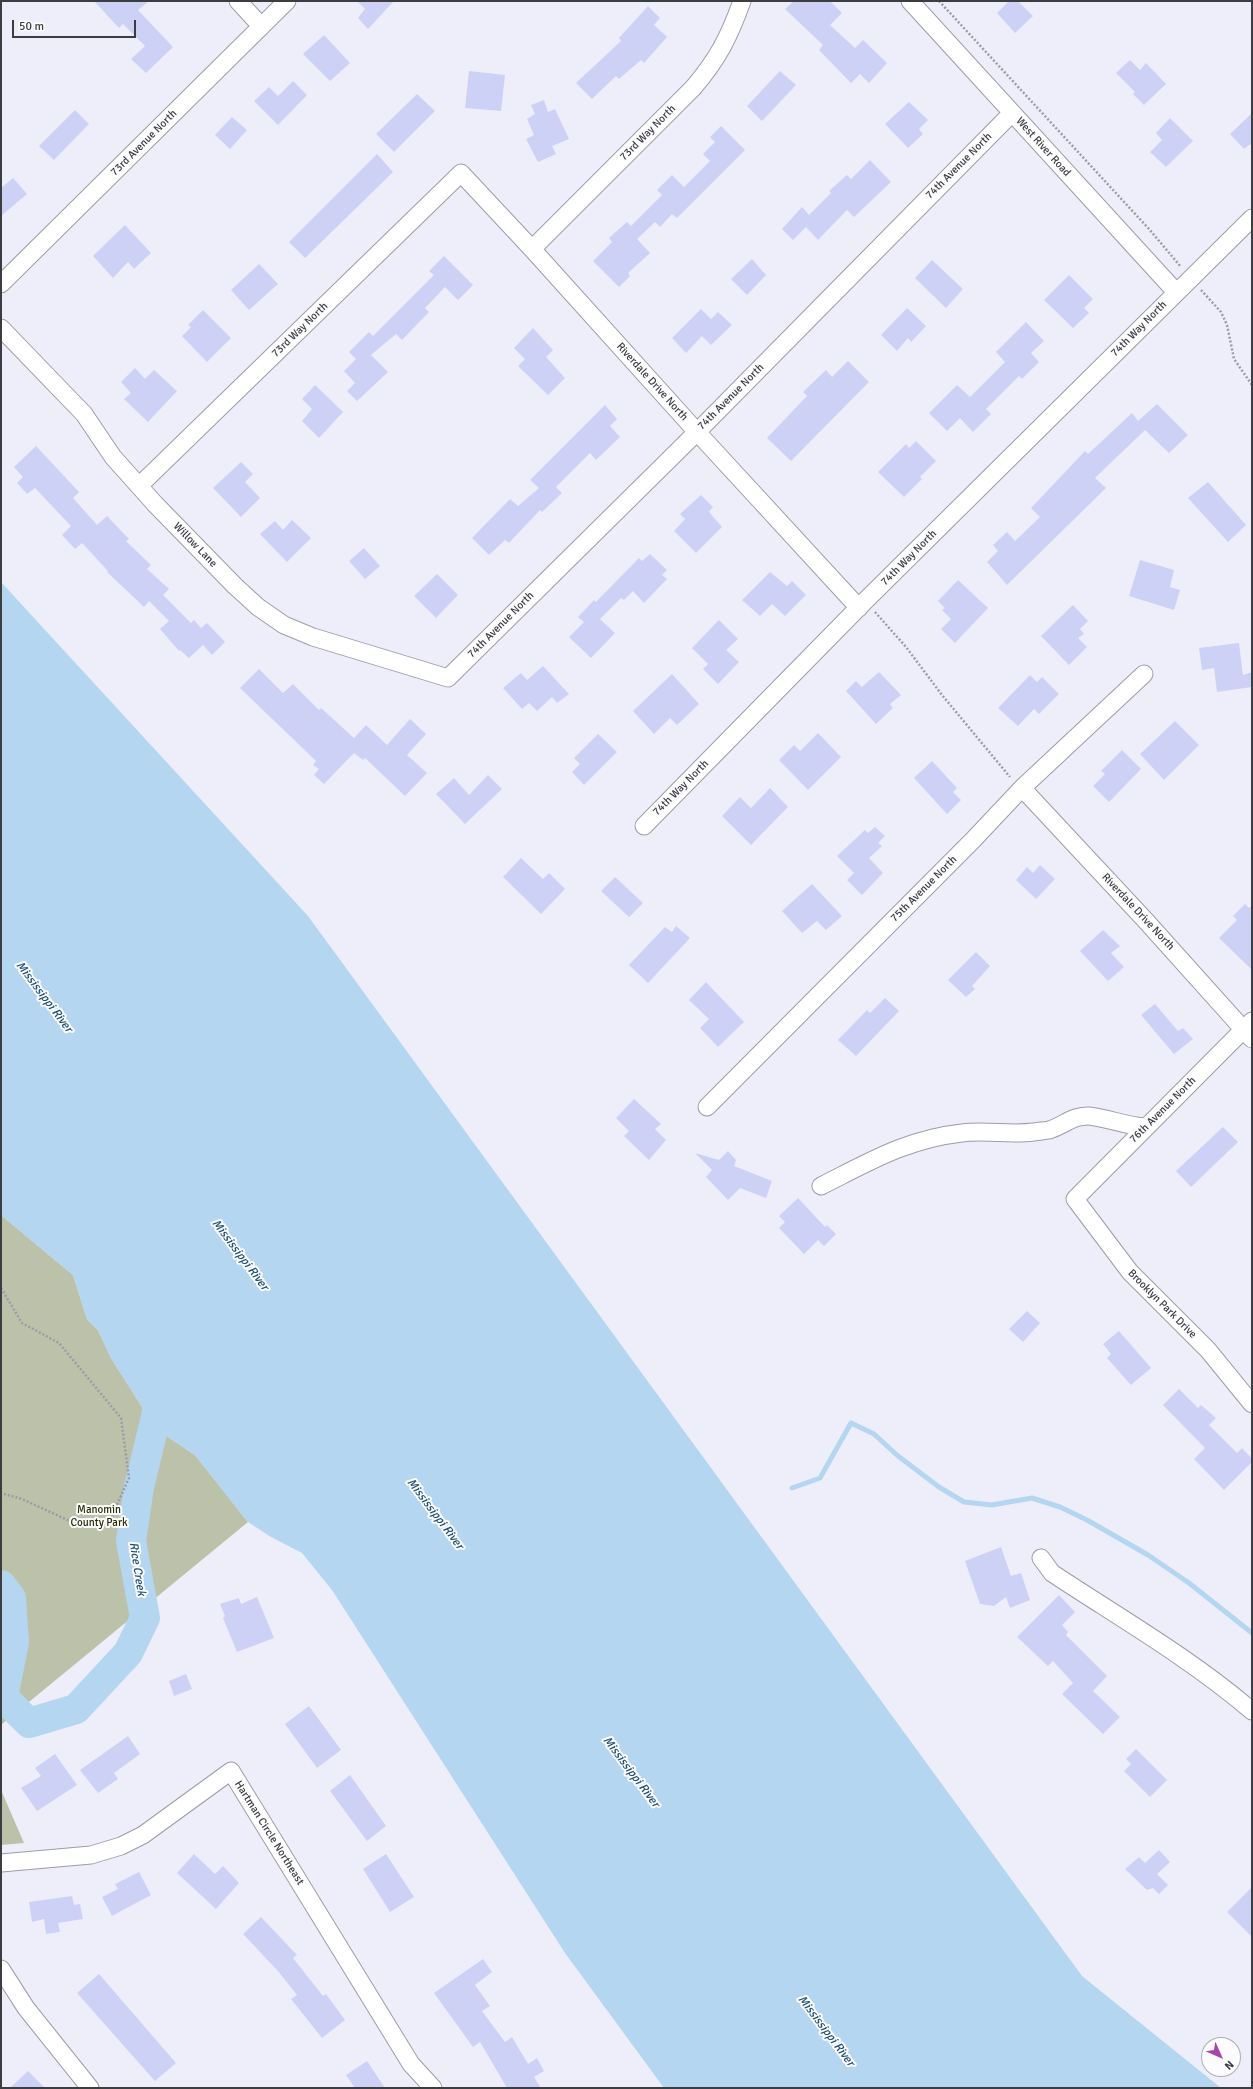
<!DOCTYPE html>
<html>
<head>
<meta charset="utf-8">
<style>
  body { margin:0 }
  #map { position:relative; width:1253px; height:2089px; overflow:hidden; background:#edeef9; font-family:Signika,sans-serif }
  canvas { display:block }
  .frame { position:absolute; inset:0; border:2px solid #3c3d41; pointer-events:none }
  .north { position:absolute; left:1201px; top:2037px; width:40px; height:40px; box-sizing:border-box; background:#fcfcfe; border:1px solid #afb0b2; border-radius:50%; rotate:135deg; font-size:11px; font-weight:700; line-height:16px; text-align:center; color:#3c3d41 }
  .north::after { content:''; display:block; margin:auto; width:14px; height:18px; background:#a746ad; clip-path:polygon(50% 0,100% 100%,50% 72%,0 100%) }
  .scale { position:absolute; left:12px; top:20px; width:124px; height:18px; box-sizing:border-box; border:2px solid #3c3d41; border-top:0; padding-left:5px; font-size:12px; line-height:14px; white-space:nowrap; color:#3c3d41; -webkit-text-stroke:3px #fcfcfe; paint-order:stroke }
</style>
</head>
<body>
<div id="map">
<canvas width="1253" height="2089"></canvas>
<div class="frame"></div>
<div class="north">N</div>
<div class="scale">50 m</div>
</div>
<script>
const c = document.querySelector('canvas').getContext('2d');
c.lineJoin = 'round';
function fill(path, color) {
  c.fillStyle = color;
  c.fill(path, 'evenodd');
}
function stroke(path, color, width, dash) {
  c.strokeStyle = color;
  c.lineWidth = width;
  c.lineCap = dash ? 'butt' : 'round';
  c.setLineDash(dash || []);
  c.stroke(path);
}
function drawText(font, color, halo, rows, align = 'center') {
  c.font = font + ' Signika,sans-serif';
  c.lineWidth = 4;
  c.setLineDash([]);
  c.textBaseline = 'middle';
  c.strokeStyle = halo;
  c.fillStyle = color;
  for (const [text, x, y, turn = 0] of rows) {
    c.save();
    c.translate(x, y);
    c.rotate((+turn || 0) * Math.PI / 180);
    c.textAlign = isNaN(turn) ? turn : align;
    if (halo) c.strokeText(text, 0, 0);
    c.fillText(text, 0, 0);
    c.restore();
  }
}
fill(new Path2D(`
  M1,1215l72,60 14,44 11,11 13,28 31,49 8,25 12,1 33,22 53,67 -247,203z
  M1,1790l23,53 -23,2z`), '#bcc1aa');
fill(new Path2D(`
  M1,582l307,334 774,1060 139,112h-557l-99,-135 -233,-363 -30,-37 -31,-16 -23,-15 -53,-67 -33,-22 -12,-1 -8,-25 -31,-49 -13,-28 -11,-11 -14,-44 -72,-60z`), '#b5d6f1');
stroke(new Path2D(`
  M792,1488l28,-10 31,-55 23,11 24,22 41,31 25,15 28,3 40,-7 28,9 27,13 61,35 41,28 63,50`), '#b5d6f1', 5);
stroke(new Path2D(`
  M1,1585l10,13 3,44 -11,55 26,26 47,-14 52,-56 17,-35 -14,-77 8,-54 23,-95`), '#b5d6f1', 30);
fill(new Path2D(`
  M94,1h55l-11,9 35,37 -27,26 -15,-14 14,-13 -22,-22 -4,4z
  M357,1h37l-26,28 -10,-11 7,-9z
  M794,1h36l12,12 -12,12 25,23 8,-8 24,23 -18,20 -9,-9 -9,9 -32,-33 4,-5 -38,-36z
  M1009,1h9l15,15 -18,17 -18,-20z
  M648,6l12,12 -6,7 13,12 -23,26 -3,-3 -22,19 -3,-3 -24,23 -16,-16 45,-42 -2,-3z
  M324,35l26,28 -20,18 -27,-27z
  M1130,60l10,10 6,-7 20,21 -22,21 -11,-11 2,-2 -19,-19z
  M469,71l36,4 -4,36 -36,-3z
  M780,71l16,14 -34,36 -15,-15z
  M293,81l14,14 -29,30 -24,-24 15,-14 9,9z
  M417,94l18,17 -41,41 -18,-18z
  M544,100l4,12 7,-3 14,30 -17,7 4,8 -18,8 -12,-23 8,-4 -7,-16 8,-5 -4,-9z
  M909,102l19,18 -9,9 4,5 -15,14 -23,-24z
  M75,110l14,14 -35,36 -15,-14z
  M1252,113v30l-8,6 -14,-15z
  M232,117l15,13 -17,19 -15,-14z
  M1170,118l23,23 -27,26 -16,-15 12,-12 -6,-7z
  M721,126l24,24 -68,68 -5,-4 -12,13 -5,-5 -18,17 13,14 -22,20 2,3 -11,11 -26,-26 19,-19 -3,-4 18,-16 4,4 31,-31 -5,-5 15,-15 12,12 26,-26 -7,-7 12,-12 -5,-5z
  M377,154l16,18 -88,86 -16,-16z
  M870,160l21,22 -37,35 -7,-7 -29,30 -12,-13 -13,13 -11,-11 20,-22 7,8 22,-22 -2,-2 18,-16 4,4z
  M13,178l14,16 -26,22v-28z
  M125,225l26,28 -17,16 -6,-7 -15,16 -20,-22z
  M444,256l29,29 -15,15 -13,-13 -20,21 4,4 -27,28 -6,-6 -25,21 17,17 -31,29 -10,-10 8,-8 -11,-12 12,-12 -7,-7 20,-20 4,4 61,-61 -5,-4z
  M752,259l14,16 -19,20 -16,-16z
  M932,260l31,29 -17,19 -31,-30z
  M259,264l19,20 -29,26 -18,-20z
  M1069,275l24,24 -9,9 5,5 -16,15 -29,-28z
  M907,308l19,18 -15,16 -3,-4 -11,13 -16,-16z
  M701,309l10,10 7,-7 14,13 -21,20 -9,-9 -16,17 -14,-15z
  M203,310l28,28 -24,24 -25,-26 9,-9 -3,-2z
  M1026,322l18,19 -13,12 8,9 -17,17 -3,-3 -33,33 5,5 -18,18 -13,-14 -13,13 -18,-18 28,-28 13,12 35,-35 -9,-10z
  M533,328l20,22 -7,7 19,21 -17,17 -30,-29 7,-7 -11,-11z
  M848,361l21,21 -78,79 -24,-23 40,-42 -4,-4 23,-22 6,7z
  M135,368l10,11 9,-9 23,21 -29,31 -24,-23 7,-6 -10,-11z
  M315,385l28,27 -24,26 -17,-17 10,-12 -10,-10z
  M1157,404l31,31 -19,18 -24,-23 -50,48 11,10 -99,97 -20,-23 11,-11 -5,-6 14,-13 8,9 25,-24 -9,-9 54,-57 3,3 44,-41 6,8z
  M605,405l12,14 -7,7 10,11 -24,23 -6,-7 -34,34 6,6 -20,19 -2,-2 -31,33 -4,-3 -16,15 -17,-17 38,-39 8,7 21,-18 -9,-8z
  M916,441l20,20 -16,16 2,2 -18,18 -26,-25 28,-28 3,4z
  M36,446l43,46 -6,6 24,27 10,-9 22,23 -3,2 25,24 -4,4 22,20 -6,6 28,28 3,-3 7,8 6,-5 18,19 -13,13 -9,-10 -14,13 -9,-8 -1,1 -19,-22 9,-8 -20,-20 -5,6 -37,-35 1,-1 -26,-28 -7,6 -13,-14 9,-9 -36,-38 -8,6 -10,-11 6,-6 -9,-10z
  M241,462l12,12 -8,8 15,16 -19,19 -28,-29z
  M1208,482l38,43 -18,17 -40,-44z
  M701,495l12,12 -4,5 13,15 -26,26 -22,-22 11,-12 -5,-5z
  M292,520l19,18 -24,24 -27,-28 15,-13 8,9z
  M364,548l16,18 -15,13 -16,-18z
  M650,554l17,16 -5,5 5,4 -23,24 -11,-12 -9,9 -3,-2 -21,21 15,14 -24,25 -22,-21 15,-15 -6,-5 16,-17 2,2 43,-44 3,3z
  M1140,560l34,10 -4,17 10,3 -6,20 -45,-14z
  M770,572l17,14 5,-5 14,14 -21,21 -13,-12 -12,12 -18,-16z
  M437,574l21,21 -22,23 -22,-22z
  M958,580l30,28 -33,35 -14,-14 10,-10 -9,-9 3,-2 -7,-7z
  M1073,605l15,16 -8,8 4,5 -6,4 9,9 -18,18 -28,-29z
  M719,620l19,19 -12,11 13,12 -21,22 -15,-15 5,-5 -16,-16z
  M1239,643l4,32 9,-3v15l-35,5 -3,-24 -12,2 -3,-22z
  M543,666l26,28 -12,9 -5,-6 -15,14 -8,-8 -7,6 -19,-21 18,-15 6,7z
  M259,669l24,24 10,-9 26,26 2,-2 33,30 12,-13 21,20 23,-26 16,15 -19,21 20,18 -22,23 -40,-38 -2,2 -9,-7 -30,31 -10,-9 5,-6 -6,-4 3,-4 -76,-73z
  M879,672l22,23 -11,9 3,4 -17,16 -30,-33 10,-10 6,6z
  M672,674l27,30 -22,21 -7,-7 -16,16 -21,-23z
  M1030,675l7,7 5,-5 17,17 -20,20 -5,-5 -16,17 -20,-18z
  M1175,721l24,24 -35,35 -24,-26z
  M818,733l23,24 -33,33 -29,-30 15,-15 6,6z
  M598,734l19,18 -33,33 -12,-13 8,-8 -6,-6z
  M1122,750l19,19 -32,33 -16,-16 12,-12 -4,-3z
  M932,761l25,27 -4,4 8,8 -14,14 -33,-36z
  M488,775l14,14 -37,35 -29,-30 18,-16 15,17z
  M770,788l18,19 -37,38 -29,-29 18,-19 11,11z
  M875,827l10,9 -7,7 4,3 -13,12 14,15 -21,22 -15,-15 7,-7 -17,-17 28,-26 3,3z
  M521,858l22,21 6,-6 16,16 -24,25 -38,-37z
  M1040,865l15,14 -19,20 -20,-19 11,-13 6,6z
  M615,877l28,26 -14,14 -28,-26z
  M812,884l30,32 -16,14 -9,-9 -15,12 -20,-22z
  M1245,904l4,4 3,-3v65l-33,-32 18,-18 -4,-4z
  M676,926l14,12 -42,45 -19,-18 36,-38 7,5z
  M1103,930l17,16 -9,7 13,14 -16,14 -28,-30z
  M976,952l14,14 -18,20 3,3 -9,8 -18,-17z
  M706,982l38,40 -26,25 -18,-19 9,-9 -20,-19z
  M885,998l14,13 -43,45 -18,-16 29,-30 3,3z
  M1155,1004l23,27 5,-3 10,11 -19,15 -33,-39z
  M634,1099l27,25 -6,5 11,11 -17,20 -25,-24 5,-5 -13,-13z
  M1223,1127l15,15 -47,45 -15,-16z
  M728,1151l8,9 -2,6 38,15 -6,17 -26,-10 -12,12 -22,-23 6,-7 -17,-17 24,7z
  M798,1198l27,29 2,-2 9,9 -12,12 -6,-6 -14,14 -25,-26 6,-6 -6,-6z
  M1027,1311l13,12 -17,19 -14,-13z
  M1119,1331l32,37 -20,17 -24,-27 4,-4 -8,-10z
  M1179,1389l19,19 3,-3 15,13 -7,7 28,28 5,-5 10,11v3l-28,28 -30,-31 11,-11 -42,-43z
  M1001,1547l10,29 10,-3 9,27 -20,8 -4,-11 -12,9 -14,-2 -15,-43z
  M1059,1595l16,17 -13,13 6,7 -2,3 41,41 -14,15 27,26 -17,17 -41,-40 11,-11 -20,-22 -5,5 -31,-29z
  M257,1597l17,41 -37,14 -14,-34 2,-2 -5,-12 19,-6 2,6z
  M186,1674l6,15 -18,7 -5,-15z
  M309,1706l32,44 -24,18 -32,-44z
  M128,1736l12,18 -26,19 4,6 -20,14 -18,-23z
  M1136,1749l31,31 -17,17 -26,-26 7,-7 -5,-5z
  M55,1754l22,31 -40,26 -16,-23 20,-12 -6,-8z
  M350,1775l36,51 -19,15 -37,-50z
  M1159,1850l11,12 -13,12 11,11 -9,9 -6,-6 -6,2 -22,-21 14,-12 6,6z
  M194,1854l21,20 8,-8 16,17 -23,26 -39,-36z
  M386,1854l28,43 -24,15 -27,-43z
  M139,1872l12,23 -39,21 -10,-19 16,-8 -3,-5z
  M1252,1887v50l-25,-25z
  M72,1896l2,9 6,-1 3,15 -25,4 2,9 -14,2 -2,-15 -12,3 -3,-20z
  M261,1917l36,38 -4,3 30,38 3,-2 19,26 -23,18 -31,-39 6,-4 -19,-24 -35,-37z
  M483,1959l9,13 -17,13 15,21 -8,5 23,31 7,-5 16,27 9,-6 7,13 -10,6 7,11h-34l-27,-46 -7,5 -39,-54z
  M99,1974l77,89 -21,18 -78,-88z
  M367,2061l18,27h-30l-9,-13z
  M28,2071l17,17h-35z`), '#ced1f6');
const street = new Path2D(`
  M238,1l23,25
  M910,1l266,291
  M532,249l161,-161c25,-29 36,-51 49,-87
  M1,284l286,-283
  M1,328l83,86 29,43 42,47 80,82 23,21 26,18 29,12 135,41 249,-246 315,-319
  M139,486l322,-313 71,76 165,183 162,176
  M1022,788l124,133 106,118
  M644,826l221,-225 387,-383
  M1252,1021l-177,178 55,73 78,78 44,54
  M707,1107l266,-267 49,-52 122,-114
  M821,1186c48,-24 86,-47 141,-53 24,-3 48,2 72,-1 5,-1 10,-1 15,-2 14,-4 24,-15 40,-14 19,2 37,10 56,11
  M1041,1558l11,15c68,45 138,85 200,138
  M1,1863l90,-8 30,-9 22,-11 88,-64 180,293 22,24
  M1,1969l25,39 64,80`);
stroke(street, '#9c9da7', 19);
stroke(new Path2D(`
  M939,1l210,228 32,38
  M1201,290l20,22 6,13 7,34 18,26
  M875,612l31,35 36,48 68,82
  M1,1288l21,35 37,20 62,75 8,60 -18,40 -37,5 -52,-24 -21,-6`), '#9b9ca4', 2.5, [2, 2]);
stroke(street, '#fff', 17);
drawText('11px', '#3c3d41', '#fcfcfe', [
  ["73rd Way North",648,133,-45],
  ["73rd Avenue North",144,143,-45],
  ["West River Road",1043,147,48],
  ["74th Avenue North",959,166,-45],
  ["74th Way North",1139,329,-45],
  ["73rd Way North",300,330,-44],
  ["Riverdale Drive North",652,382,48],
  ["74th Avenue North",731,397,-45],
  ["Willow Lane",195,545,46],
  ["74th Way North",909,558,-45],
  ["74th Avenue North",501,625,-45],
  ["74th Way North",681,788,-45],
  ["75th Avenue North",924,889,-45],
  ["Riverdale Drive North",1138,912,47],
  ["76th Avenue North",1163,1110,-45],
  ["Brooklyn Park Drive",1162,1304,45],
  ["Hartman Circle Northeast",269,1833,58]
]);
drawText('11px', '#282e01', '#fcfcfe', [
  ["Manomin",99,1510],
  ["County Park",99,1523]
]);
drawText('italic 12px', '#1f5176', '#fcfcfe', [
  ["Mississippi River",44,997,53],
  ["Mississippi River",240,1255,53],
  ["Mississippi River",435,1514,53],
  ["Rice Creek",137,1569,81],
  ["Mississippi River",631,1772,53],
  ["Mississippi River",826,2031,53]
]);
</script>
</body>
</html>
